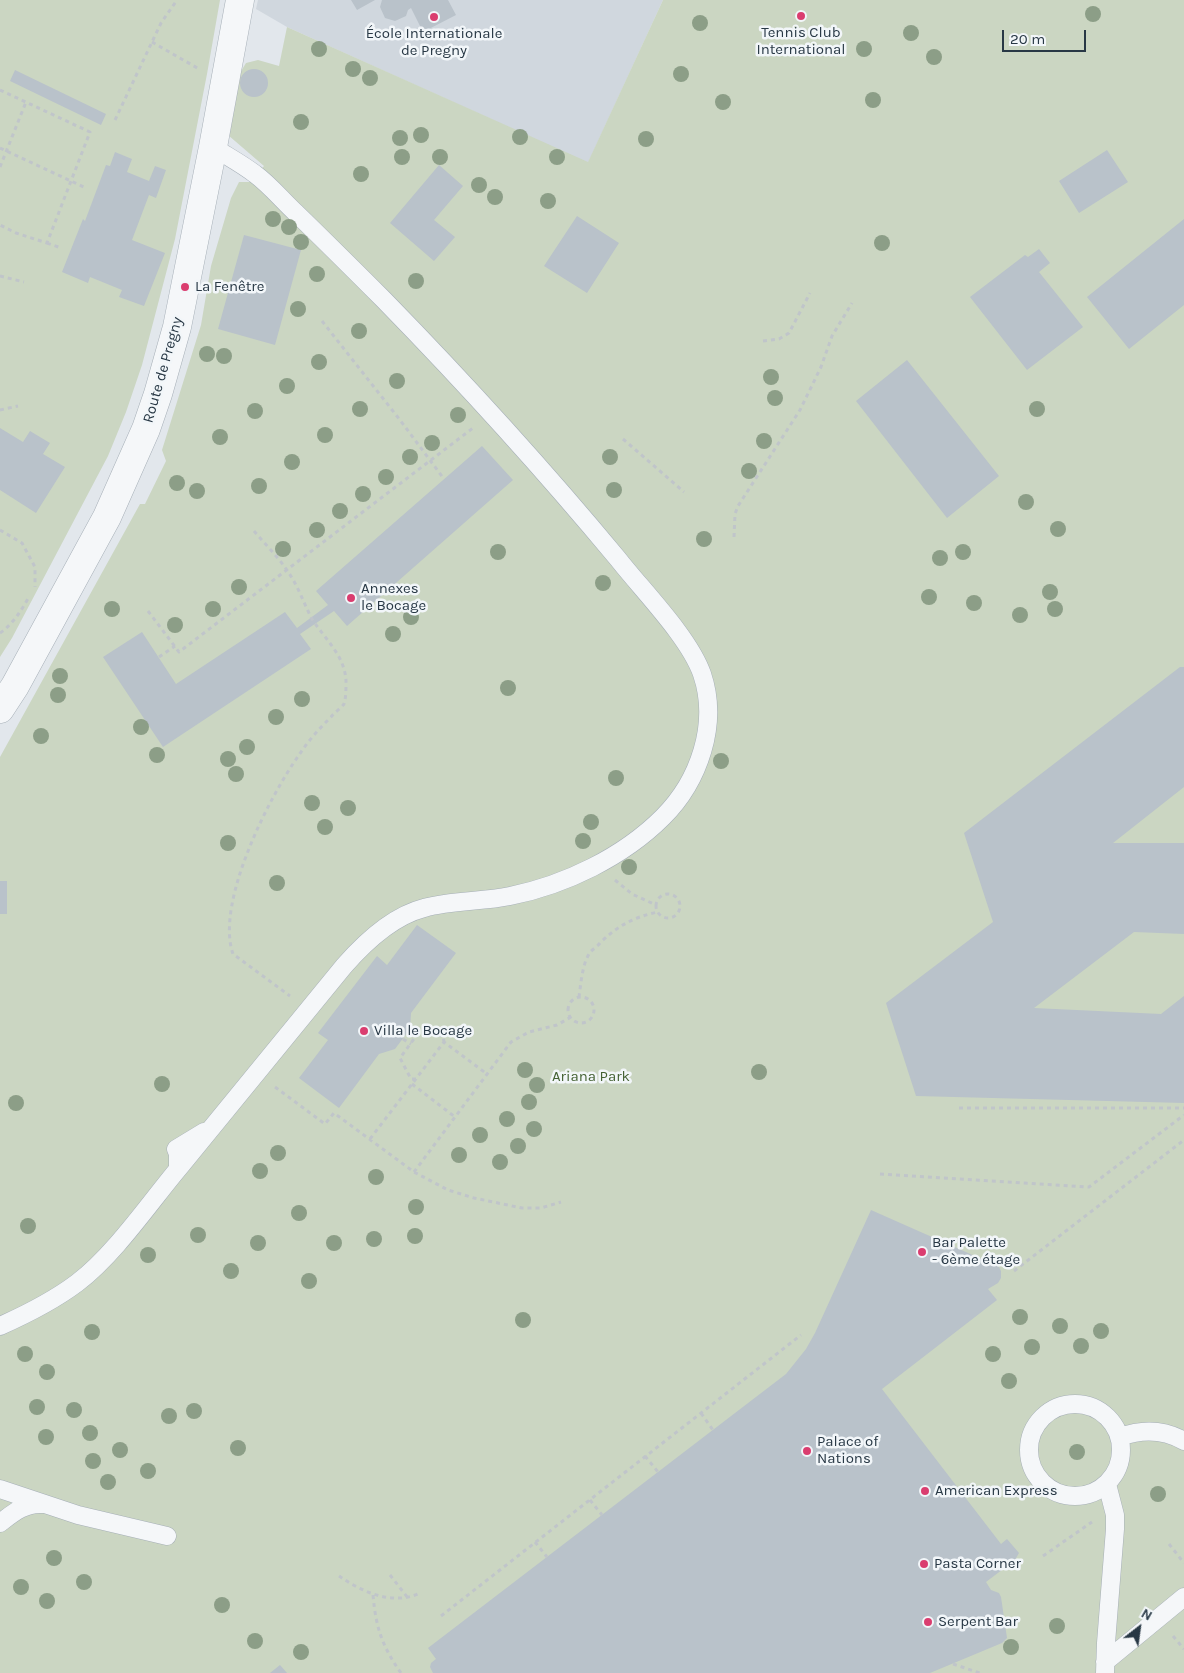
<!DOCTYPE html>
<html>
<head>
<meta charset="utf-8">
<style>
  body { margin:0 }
  #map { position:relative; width:1184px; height:1673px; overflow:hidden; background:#e2e7ec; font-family:Karla,sans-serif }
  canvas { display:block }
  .north { position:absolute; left:1114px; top:1603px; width:50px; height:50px; -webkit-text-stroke:4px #f2f6f9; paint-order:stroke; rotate:30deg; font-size:14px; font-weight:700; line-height:20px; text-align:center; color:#283845 }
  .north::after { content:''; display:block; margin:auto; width:18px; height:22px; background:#283845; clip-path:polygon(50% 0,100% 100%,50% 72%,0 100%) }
  .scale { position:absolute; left:1002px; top:30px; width:84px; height:22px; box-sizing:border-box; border:2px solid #283845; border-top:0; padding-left:6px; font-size:15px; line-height:18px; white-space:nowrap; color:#283845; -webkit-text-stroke:4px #f2f6f9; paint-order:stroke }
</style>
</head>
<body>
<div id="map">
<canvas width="1184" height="1673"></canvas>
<div class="north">N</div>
<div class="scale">20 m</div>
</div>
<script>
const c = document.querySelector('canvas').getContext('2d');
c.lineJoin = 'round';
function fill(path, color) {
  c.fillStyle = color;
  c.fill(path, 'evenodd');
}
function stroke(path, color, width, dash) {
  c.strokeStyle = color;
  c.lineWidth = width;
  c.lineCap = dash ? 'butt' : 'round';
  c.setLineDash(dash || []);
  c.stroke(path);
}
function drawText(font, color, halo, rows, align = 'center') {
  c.font = font + ' Karla,sans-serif';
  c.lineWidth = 5;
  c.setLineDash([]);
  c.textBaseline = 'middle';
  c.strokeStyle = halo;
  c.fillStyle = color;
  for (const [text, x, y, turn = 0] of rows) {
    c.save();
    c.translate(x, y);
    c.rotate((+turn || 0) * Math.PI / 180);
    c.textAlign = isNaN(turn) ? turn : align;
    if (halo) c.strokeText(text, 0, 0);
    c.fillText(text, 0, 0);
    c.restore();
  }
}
fill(new Path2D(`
  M258,0h405l-75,163 -301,-136 -31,-18z`), '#d0d7de');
fill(new Path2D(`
  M0,0h220l-13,74 -32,165 -33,126 -16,47 -18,44 -96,182 -12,19z
  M663,0h521v1673h-1184v-916l140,-253h5l21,-43 -4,-11 39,-125 10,-59 20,-68 8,-16h11l14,-16 -36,-31 12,-62 6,-10 12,-3 21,6 8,-39 301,135z`), '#cbd6c2');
fill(new Path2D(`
  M351,0h24l-18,10z
  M382,0h66l8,15 -33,17 -12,-24 -3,2 -2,6 -11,5 -10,-3 -5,-11z
  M240 83a14 14 0 1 1 28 0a14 14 0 1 1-28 0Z
  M15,70l91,44 -5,11 -91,-44z
  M1107,150l21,32 -49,31 -20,-32z
  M115,152l17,7 -5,13 22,9 6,-15 11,4 -10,28 -7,-3 -17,45 33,13 -21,53 -25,-9 3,-7 -32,-13 -2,6 -26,-11 21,-53 2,2 21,-56 4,1z
  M439,165l24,21 -29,34 21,17 -21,24 -44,-38z
  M577,216l42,27 -32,50 -43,-27z
  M1184,219v86l-55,44 -42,-52z
  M244,235l57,15 -26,95 -57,-16z
  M1039,249l11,14 -11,9 44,55 -56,43 -57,-73 55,-42 3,2z
  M907,360l92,116 -52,42 -91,-117z
  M0,428l23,14 7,-11 20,12 -7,11 22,13 -29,46 -36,-23z
  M482,446l31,34 -166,146 -13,-15 -34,23 11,15 -148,98 -60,-90 39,-25 34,52 109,-72 12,16 31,-23 -12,-14z
  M1180,667h4v120l-71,56h71v91l-50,-2 -100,76 127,6 23,-18v107l-268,-7 -30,-93 107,-81 -29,-89z
  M0,881h7v33h-7z
  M417,925l39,28 -45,60 -1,16 -15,20 -16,5 -40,54 -40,-30 29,-38 -10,-7 59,-77 10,9z
  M871,1210l122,54 6,3 2,4v7l-3,5 -10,6 9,11 -115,89 119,155 6,-5 12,14 -4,7 -29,22 5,8 8,3 2,4 6,41 -5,5 -72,30h-497l-3,-6 1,-4 5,-4 -8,-11 358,-274 20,-25 9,-16z
  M280,1665l7,8h-17z`), '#b9c2ca');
const service = new Path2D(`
  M178,1169l166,-203c21,-24 49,-50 80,-58 28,-8 58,-6 86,-12 55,-11 113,-39 153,-79 36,-36 56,-93 39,-143 -13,-37 -59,-83 -84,-115 -74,-89 -153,-176 -234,-259 -29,-29 -58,-58 -88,-87 -14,-13 -26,-28 -41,-39 -13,-10 -28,-18 -42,-27
  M0,1326c27,-12 53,-25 77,-43 37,-28 71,-78 101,-114v-15l-2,-5 28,-17
  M1029 1450a46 46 0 1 1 92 0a46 46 0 1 1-92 0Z
  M1120,1437c22,-8 43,-8 64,4
  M0,1489l78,26 89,21
  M0,1523c13,-10 25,-20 42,-19
  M1105,1662l79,-65
  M1105,1673l1,-30 9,-114v-14l-8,-31`);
const tertiary = new Path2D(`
  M0,709l15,-23 92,-169 39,-88 12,-35 19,-67 36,-180 27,-147`);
stroke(service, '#a6afb7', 19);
stroke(tertiary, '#a6afb7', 29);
stroke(new Path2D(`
  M152,42l47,27
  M0,90l90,42 -43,111 -31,-10 -16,-8
  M115,120l46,-97 16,-23
  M0,148l86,40
  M0,167l26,-65
  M47,243l14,5
  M0,276l24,6
  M322,321l78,99 44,59
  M763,341l16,-2 10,-6 21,-40
  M0,410l18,-4
  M623,439l61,53
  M0,530l22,13 13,24v20
  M254,531c13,15 28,30 38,47 8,13 13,28 20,41 13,20 33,37 34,62 0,6 0,18 -2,23 -3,4 -10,9 -13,13 -12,12 -23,24 -32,38 -30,42 -84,148 -66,199l57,42
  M734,537l1,-23 3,-8 62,-96 21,-43 11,-31 20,-33
  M148,611l31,41 294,-224
  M0,633c13,-9 21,-22 29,-36
  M159,657l16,-11
  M615,880l17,14 24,11
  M656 906a12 12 0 1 1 24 0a12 12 0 1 1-24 0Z
  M579,997c2,-14 3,-31 10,-43 2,-4 8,-7 11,-11 17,-17 34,-26 58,-31
  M568 1010a13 13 0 1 1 26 0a13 13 0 1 1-26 0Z
  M403,1039l8,5
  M416,1079h-5l-11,-21 19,-26 24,4 1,6
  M412,1084l43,33
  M275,1087l50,37 9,-11 80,59 34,18 26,8 48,10h19l20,-6
  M959,1108h225
  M370,1139l74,-97 43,32
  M414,1172l97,-130 18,-10 28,-7 14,-8
  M880,1174l209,13 95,-72
  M1014,1271l170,-131
  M701,1413l12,17
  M645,1456l13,16
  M590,1500l12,15
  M535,1542l12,15
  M1169,1544l15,19
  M1043,1556l49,-34
  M390,1575l18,23
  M339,1576c23,16 54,30 81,17
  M373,1595c3,33 9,51 28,78
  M441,1616l360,-281
  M1173,1636l11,13
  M953,1664l27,9`), '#c0c5ca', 3, [4, 4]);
stroke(service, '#f5f7f9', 18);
stroke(tertiary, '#f5f7f9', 28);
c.fillStyle = '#8c9e87';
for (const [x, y] of [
  [1093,14],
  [700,23],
  [911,33],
  [319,49],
  [864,49],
  [934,57],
  [353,69],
  [681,74],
  [370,78],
  [873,100],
  [723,102],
  [301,122],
  [421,135],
  [520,137],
  [400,138],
  [646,139],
  [402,157],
  [440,157],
  [557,157],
  [361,174],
  [479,185],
  [495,197],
  [548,201],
  [273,219],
  [289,227],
  [301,242],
  [882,243],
  [317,274],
  [416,281],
  [298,309],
  [359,331],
  [207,354],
  [224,356],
  [319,362],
  [771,377],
  [397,381],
  [287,386],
  [775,398],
  [360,409],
  [1037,409],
  [255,411],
  [458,415],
  [325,435],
  [220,437],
  [764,441],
  [432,443],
  [410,457],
  [610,457],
  [292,462],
  [749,471],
  [386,477],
  [177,483],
  [259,486],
  [614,490],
  [197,491],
  [363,494],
  [1026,502],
  [340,511],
  [1058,529],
  [317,530],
  [704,539],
  [283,549],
  [498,552],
  [963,552],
  [940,558],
  [603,583],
  [239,587],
  [1050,592],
  [929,597],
  [974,603],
  [112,609],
  [213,609],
  [1055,609],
  [1020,615],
  [411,617],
  [175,625],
  [393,634],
  [60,676],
  [508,688],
  [58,695],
  [302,699],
  [276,717],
  [141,727],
  [41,736],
  [247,747],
  [157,755],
  [228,759],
  [721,761],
  [236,774],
  [616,778],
  [312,803],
  [348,808],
  [591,822],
  [325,827],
  [583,841],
  [228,843],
  [629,867],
  [277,883],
  [525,1070],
  [759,1072],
  [162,1084],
  [537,1085],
  [529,1102],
  [16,1103],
  [507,1119],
  [534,1129],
  [480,1135],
  [518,1146],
  [278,1153],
  [459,1155],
  [500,1162],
  [260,1171],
  [376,1177],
  [416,1207],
  [299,1213],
  [28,1226],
  [198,1235],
  [415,1236],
  [374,1239],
  [258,1243],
  [334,1243],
  [148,1255],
  [231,1271],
  [309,1281],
  [1020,1317],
  [523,1320],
  [1060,1326],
  [1101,1331],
  [92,1332],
  [1081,1346],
  [1032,1347],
  [25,1354],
  [993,1354],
  [47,1372],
  [1009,1381],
  [37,1407],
  [74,1410],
  [194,1411],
  [169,1416],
  [90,1433],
  [46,1437],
  [238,1448],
  [120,1450],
  [1077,1452],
  [93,1461],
  [148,1471],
  [108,1482],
  [1158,1494],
  [54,1558],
  [84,1582],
  [21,1587],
  [47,1601],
  [222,1605],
  [1057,1626],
  [255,1641],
  [1011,1647],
  [301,1652]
]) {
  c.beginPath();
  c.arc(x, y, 8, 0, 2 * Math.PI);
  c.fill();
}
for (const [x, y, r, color] of [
  [801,16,5,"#da3d6f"],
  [434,17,5,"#da3d6f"],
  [185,287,5,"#da3d6f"],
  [351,598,5,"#da3d6f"],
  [364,1031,5,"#da3d6f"],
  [922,1252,5,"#da3d6f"],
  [807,1451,5,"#da3d6f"],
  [925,1491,5,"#da3d6f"],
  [924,1564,5,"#da3d6f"],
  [928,1622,5,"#da3d6f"]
]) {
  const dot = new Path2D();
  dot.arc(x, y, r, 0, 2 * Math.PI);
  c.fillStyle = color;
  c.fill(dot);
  stroke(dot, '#f2f6f9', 2);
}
drawText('15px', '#283845', '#f2f6f9', [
  ["Tennis Club",801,33,"center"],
  ["International",801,50,"center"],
  ["École Internationale",434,34,"center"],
  ["de Pregny",434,51,"center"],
  ["La Fenêtre",195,287],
  ["Annexes",361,589],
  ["le Bocage",361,606],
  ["Villa le Bocage",374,1031],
  ["Bar Palette",932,1243],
  ["- 6ème étage",932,1260],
  ["Palace of",817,1442],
  ["Nations",817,1459],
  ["American Express",935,1491],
  ["Pasta Corner",934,1564],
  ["Serpent Bar",938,1622]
], 'left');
drawText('15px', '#283845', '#f2f6f9', [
  ["Route de Pregny",163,370,-74]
]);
drawText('15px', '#456234', '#f2f6f9', [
  ["Ariana Park",591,1077]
]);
</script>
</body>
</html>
